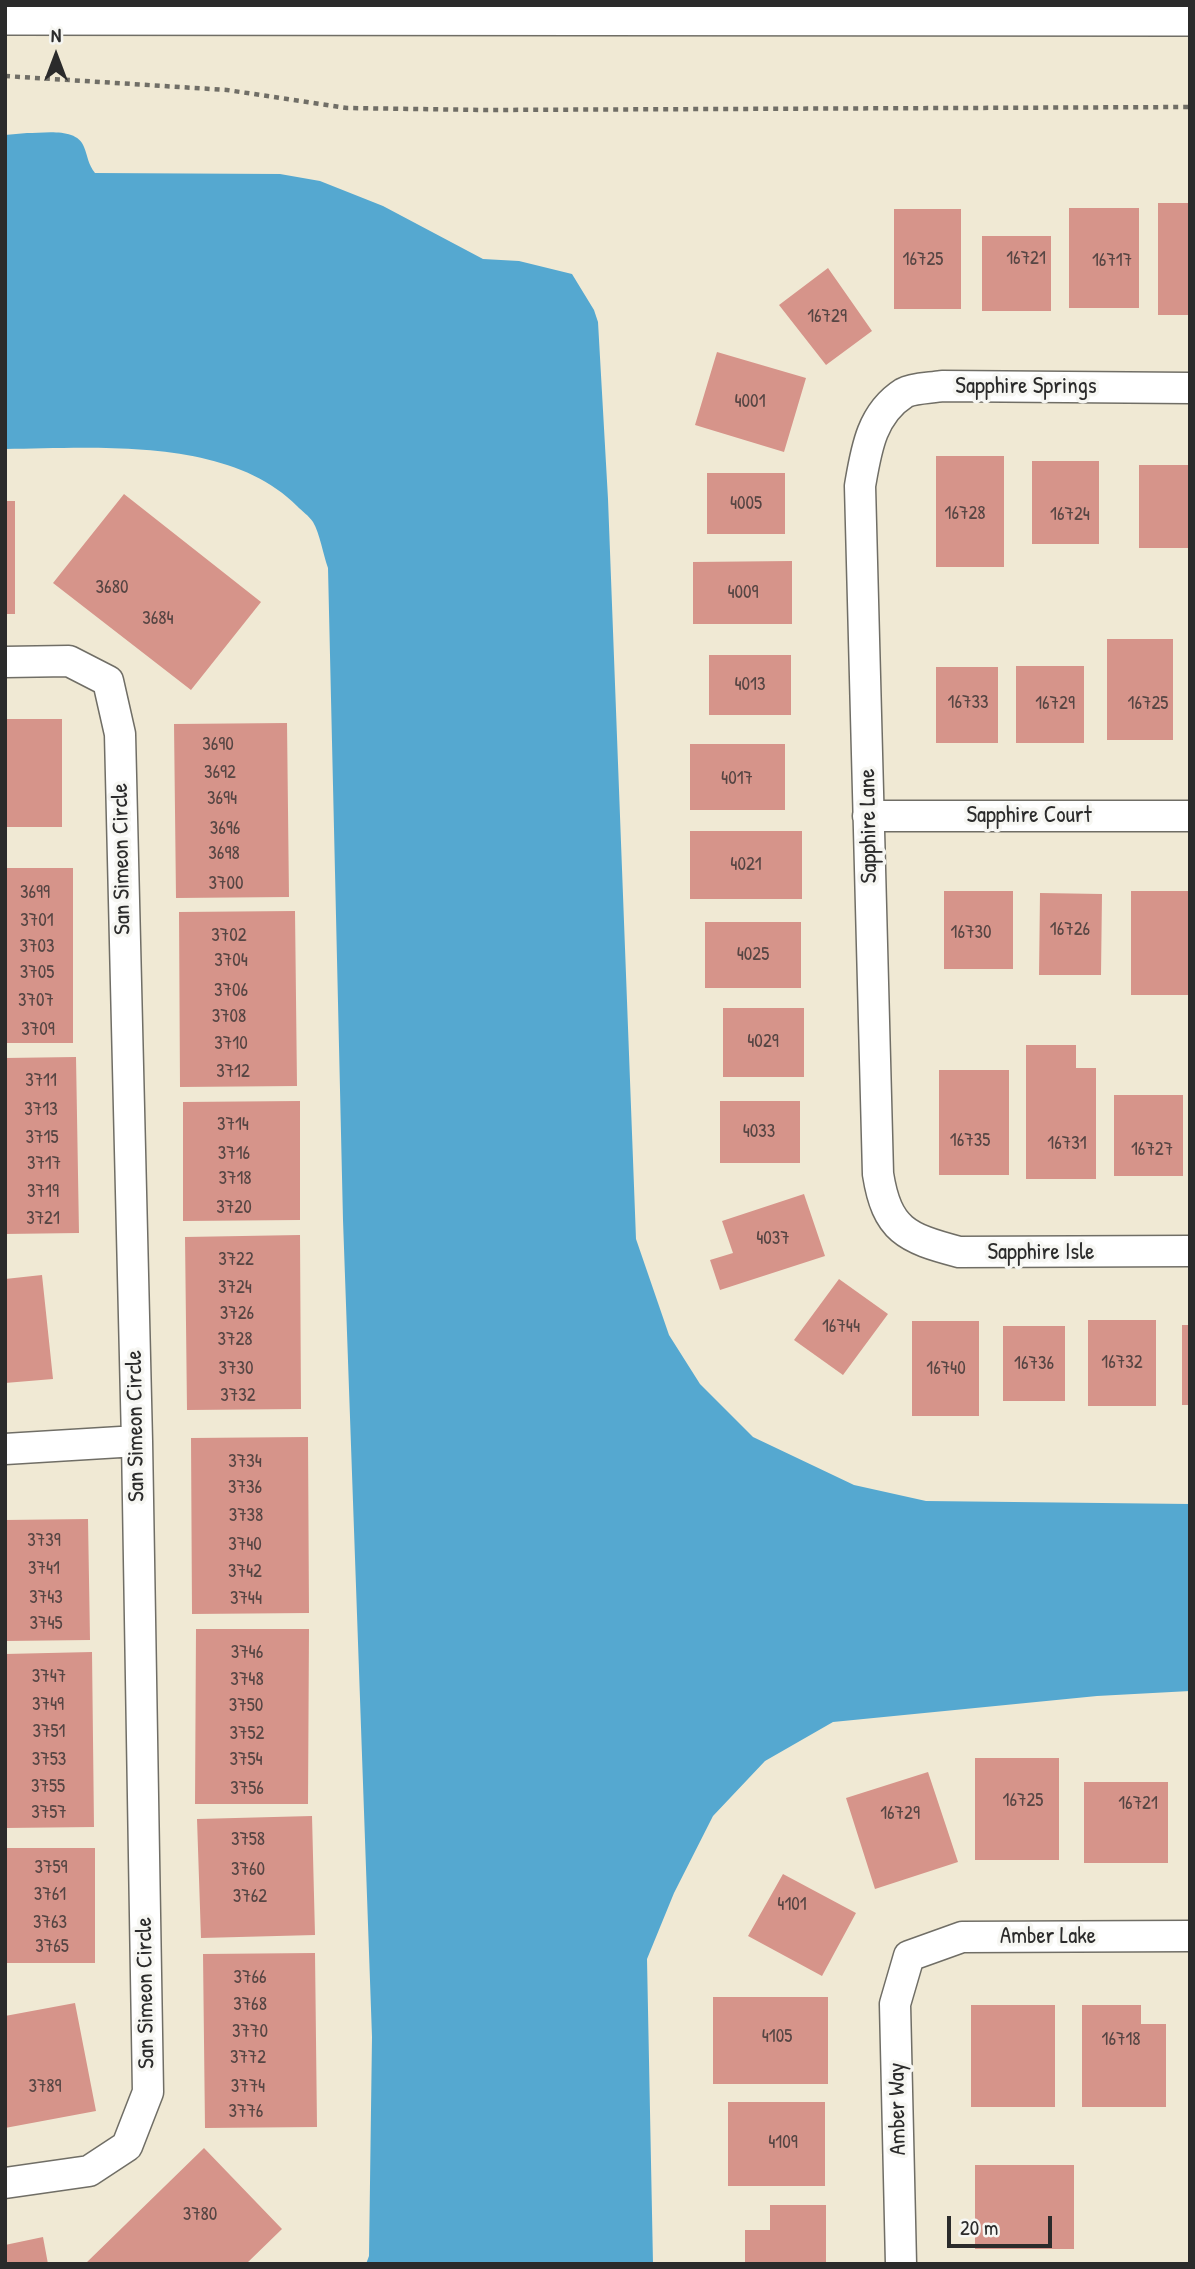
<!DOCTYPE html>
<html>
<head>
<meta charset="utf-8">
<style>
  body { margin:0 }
  #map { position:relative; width:1195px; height:2269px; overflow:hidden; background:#f0e9d4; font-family:"Patrick Hand",sans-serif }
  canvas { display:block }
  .frame { position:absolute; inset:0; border:7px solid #2b2b2b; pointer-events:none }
  .north { position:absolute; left:21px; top:21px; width:70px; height:70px; -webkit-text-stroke:5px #f6f6f2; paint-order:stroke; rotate:0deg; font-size:19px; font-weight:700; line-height:28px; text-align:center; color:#2b2b2b }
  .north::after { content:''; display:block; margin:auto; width:24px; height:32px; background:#2b2b2b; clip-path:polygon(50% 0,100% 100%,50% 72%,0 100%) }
  .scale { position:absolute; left:947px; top:2216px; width:105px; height:32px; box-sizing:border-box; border:4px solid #2b2b2b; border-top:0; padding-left:9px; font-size:21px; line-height:24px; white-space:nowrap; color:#2b2b2b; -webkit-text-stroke:5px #f6f6f2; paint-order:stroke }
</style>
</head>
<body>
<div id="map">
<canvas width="1195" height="2269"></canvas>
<div class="frame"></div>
<div class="north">N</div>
<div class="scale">20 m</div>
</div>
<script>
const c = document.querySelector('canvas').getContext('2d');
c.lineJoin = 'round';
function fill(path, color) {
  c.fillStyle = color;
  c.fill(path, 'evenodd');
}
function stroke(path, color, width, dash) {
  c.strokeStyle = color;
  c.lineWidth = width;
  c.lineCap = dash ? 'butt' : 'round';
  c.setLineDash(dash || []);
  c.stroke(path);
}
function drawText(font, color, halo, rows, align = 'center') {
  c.font = font + ' "Patrick Hand",sans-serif';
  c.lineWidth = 7;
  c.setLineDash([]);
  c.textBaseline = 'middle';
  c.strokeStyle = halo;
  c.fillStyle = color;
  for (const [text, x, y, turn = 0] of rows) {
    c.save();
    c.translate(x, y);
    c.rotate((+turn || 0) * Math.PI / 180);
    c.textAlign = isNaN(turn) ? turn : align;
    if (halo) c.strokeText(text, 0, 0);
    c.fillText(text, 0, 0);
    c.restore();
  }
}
fill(new Path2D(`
  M27,133c17,0 50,-6 57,14 4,10 4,17 11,26l185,1 40,7 63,25 100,53 36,2 53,13 22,36 4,12 10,177 28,740 33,96 31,49 53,53 101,48 72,16 264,3v187l-93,5 -264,26 -68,39 -52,55 -39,77 -27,66 6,305h-287l3,-8 3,-219 -29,-817 -15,-652c-5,-14 -8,-34 -15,-46 -4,-6 -11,-11 -16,-16 -68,-69 -201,-58 -292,-57v-314z`), '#55a8d0');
fill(new Path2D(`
  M1158,203h32v112h-32z
  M1069,208h70v100h-70z
  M894,209h67v100h-67z
  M982,236h69v75h-69z
  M828,268l44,63 -46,34 -47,-60z
  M717,352l89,26 -22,74 -89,-27z
  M936,456h68v111h-68z
  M1032,461h67v83h-67z
  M1139,465h51v83h-51z
  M707,473h78v61h-78z
  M124,494l137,108 -70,88 -138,-107z
  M5,501h10v113h-10z
  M792,561v63h-99v-62z
  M1107,639h66v101h-66z
  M709,655h82v60h-82z
  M1016,666h68v77h-68z
  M936,667h62v76h-62z
  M5,719h57v108h-57z
  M287,723l2,174 -113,1 -2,-174z
  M690,744h95v66h-95z
  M690,831h112v68h-112z
  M5,868h68v175h-68z
  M944,891h69v78h-69z
  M1131,891h59v104h-59z
  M1040,893l62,1 -1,81h-62z
  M295,911l2,175 -117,1 -1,-175z
  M705,922h96v66h-96z
  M723,1008h81v69h-81z
  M1026,1045h50v23h20v111h-70z
  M76,1057l3,176 -74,1v-176z
  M939,1070h70v105h-70z
  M1114,1095h69v81h-69z
  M300,1101v119l-117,1v-119z
  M720,1101h80v62h-80z
  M804,1194l21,62 -105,34 -10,-30 23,-7 -11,-32z
  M300,1235l1,174 -114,1 -2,-173z
  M42,1275l11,104 -48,4v-104z
  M839,1279l49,35 -45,61 -49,-35z
  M1088,1320h68v86h-68z
  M912,1321h67v95h-67z
  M1182,1325h8v80h-8z
  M1003,1326h62v75h-62z
  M308,1437l1,176 -117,1 -1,-176z
  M88,1519l2,121 -85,1v-121z
  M196,1629h113l-1,175h-113z
  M92,1652l2,175 -89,1v-174z
  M975,1758h84v102h-84z
  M928,1772l30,90 -83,27 -29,-91z
  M1084,1782h84v81h-84z
  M312,1816l3,119 -114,3 -4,-119z
  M5,1848h90v115h-90z
  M783,1874l73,39 -34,63 -74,-40z
  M315,1953l2,174 -112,1 -2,-174z
  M713,1997h115v87h-115z
  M75,2003l21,108 -91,17v-112z
  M971,2005h84v102h-84z
  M1082,2005h59v19h25v83h-84z
  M728,2102h97v84h-97z
  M204,2148l78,81 -36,35h-161z
  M975,2165h99v84h-99z
  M770,2205h56v59h-81v-34h25z
  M43,2237l5,27h-43v-19z`), '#d6948a');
const minor = new Path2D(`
  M1190,388l-248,-2c-11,2 -29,2 -38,7 -33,21 -38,58 -44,93l18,688c9,56 28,64 81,78l231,-1
  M5,662l64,-1 39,20 12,53 17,707 11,651 -21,54 -38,25 -84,12
  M868,816h322
  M5,1449l132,-8
  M901,2264l-6,-260 14,-48 53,-19 228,-1`);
const tertiary = new Path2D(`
  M5,16l1185,1`);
stroke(minor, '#706e66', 33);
stroke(tertiary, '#706e66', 40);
stroke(new Path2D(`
  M5,76l222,14 120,18 138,2 705,-3`), '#706e66', 4.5, [5, 5]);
stroke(minor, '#fff', 30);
stroke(tertiary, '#fff', 37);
drawText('19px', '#564543', null, [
  ["16721",1026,259],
  ["16725",923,260],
  ["16717",1112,261],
  ["16729",827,317],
  ["4001",750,402],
  ["4005",746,504],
  ["16728",965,514],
  ["16724",1070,515],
  ["3680",112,588],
  ["4009",743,593],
  ["3684",158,619],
  ["4013",750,685],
  ["16733",968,703],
  ["16729",1055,704],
  ["16725",1148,704],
  ["3690",218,745],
  ["3692",220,773],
  ["4017",737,779],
  ["3694",222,799],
  ["3696",225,829],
  ["3698",224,854],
  ["4021",746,865],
  ["3700",226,884],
  ["3699",35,893],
  ["3701",37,921],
  ["16726",1070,930],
  ["16730",971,933],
  ["3702",229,936],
  ["3703",37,947],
  ["4025",753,955],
  ["3704",231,961],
  ["3705",37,973],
  ["3706",231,991],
  ["3707",36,1001],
  ["3708",229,1017],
  ["3709",38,1030],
  ["4029",763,1042],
  ["3710",231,1044],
  ["3712",233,1072],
  ["3711",41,1081],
  ["3713",41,1110],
  ["3714",233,1125],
  ["4033",759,1132],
  ["3715",42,1138],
  ["16735",970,1141],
  ["16731",1067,1144],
  ["16727",1152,1150],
  ["3716",234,1154],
  ["3717",44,1164],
  ["3718",235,1179],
  ["3719",43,1192],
  ["3720",234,1208],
  ["3721",43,1219],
  ["4037",773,1239],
  ["3722",236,1260],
  ["3724",235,1288],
  ["3726",237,1314],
  ["16744",841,1327],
  ["3728",235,1340],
  ["16732",1122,1363],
  ["16736",1034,1364],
  ["3730",236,1369],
  ["16740",946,1369],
  ["3732",238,1396],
  ["3734",245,1462],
  ["3736",245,1488],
  ["3738",246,1516],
  ["3739",44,1541],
  ["3740",245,1545],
  ["3741",44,1569],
  ["3742",245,1572],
  ["3743",46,1598],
  ["3744",246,1599],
  ["3745",46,1624],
  ["3746",247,1653],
  ["3747",49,1677],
  ["3748",247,1680],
  ["3749",48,1705],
  ["3750",246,1706],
  ["3751",49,1732],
  ["3752",247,1734],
  ["3753",49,1760],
  ["3754",246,1760],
  ["3755",48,1787],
  ["3756",247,1789],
  ["16725",1023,1801],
  ["16721",1138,1804],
  ["3757",49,1813],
  ["16729",900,1814],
  ["3758",248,1840],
  ["3759",51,1868],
  ["3760",248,1870],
  ["3761",50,1895],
  ["3762",250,1897],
  ["4101",792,1905],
  ["3763",50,1923],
  ["3765",52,1947],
  ["3766",250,1978],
  ["3768",250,2005],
  ["3770",250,2032],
  ["4105",777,2037],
  ["16718",1121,2040],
  ["3772",248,2058],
  ["3789",45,2087],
  ["3774",248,2087],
  ["3776",246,2112],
  ["4109",783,2143],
  ["3780",200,2215]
]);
drawText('23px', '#2b2b2b', '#f6f6f2', [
  ["Sapphire Springs",1026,387],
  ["Sapphire Court",1029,816],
  ["Sapphire Lane",869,826,-91],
  ["San Simeon Circle",122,859,-91],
  ["Sapphire Isle",1041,1253],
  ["San Simeon Circle",136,1426,-91],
  ["Amber Lake",1048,1937],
  ["San Simeon Circle",146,1993,-91],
  ["Amber Way",898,2109,-91]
]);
</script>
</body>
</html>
